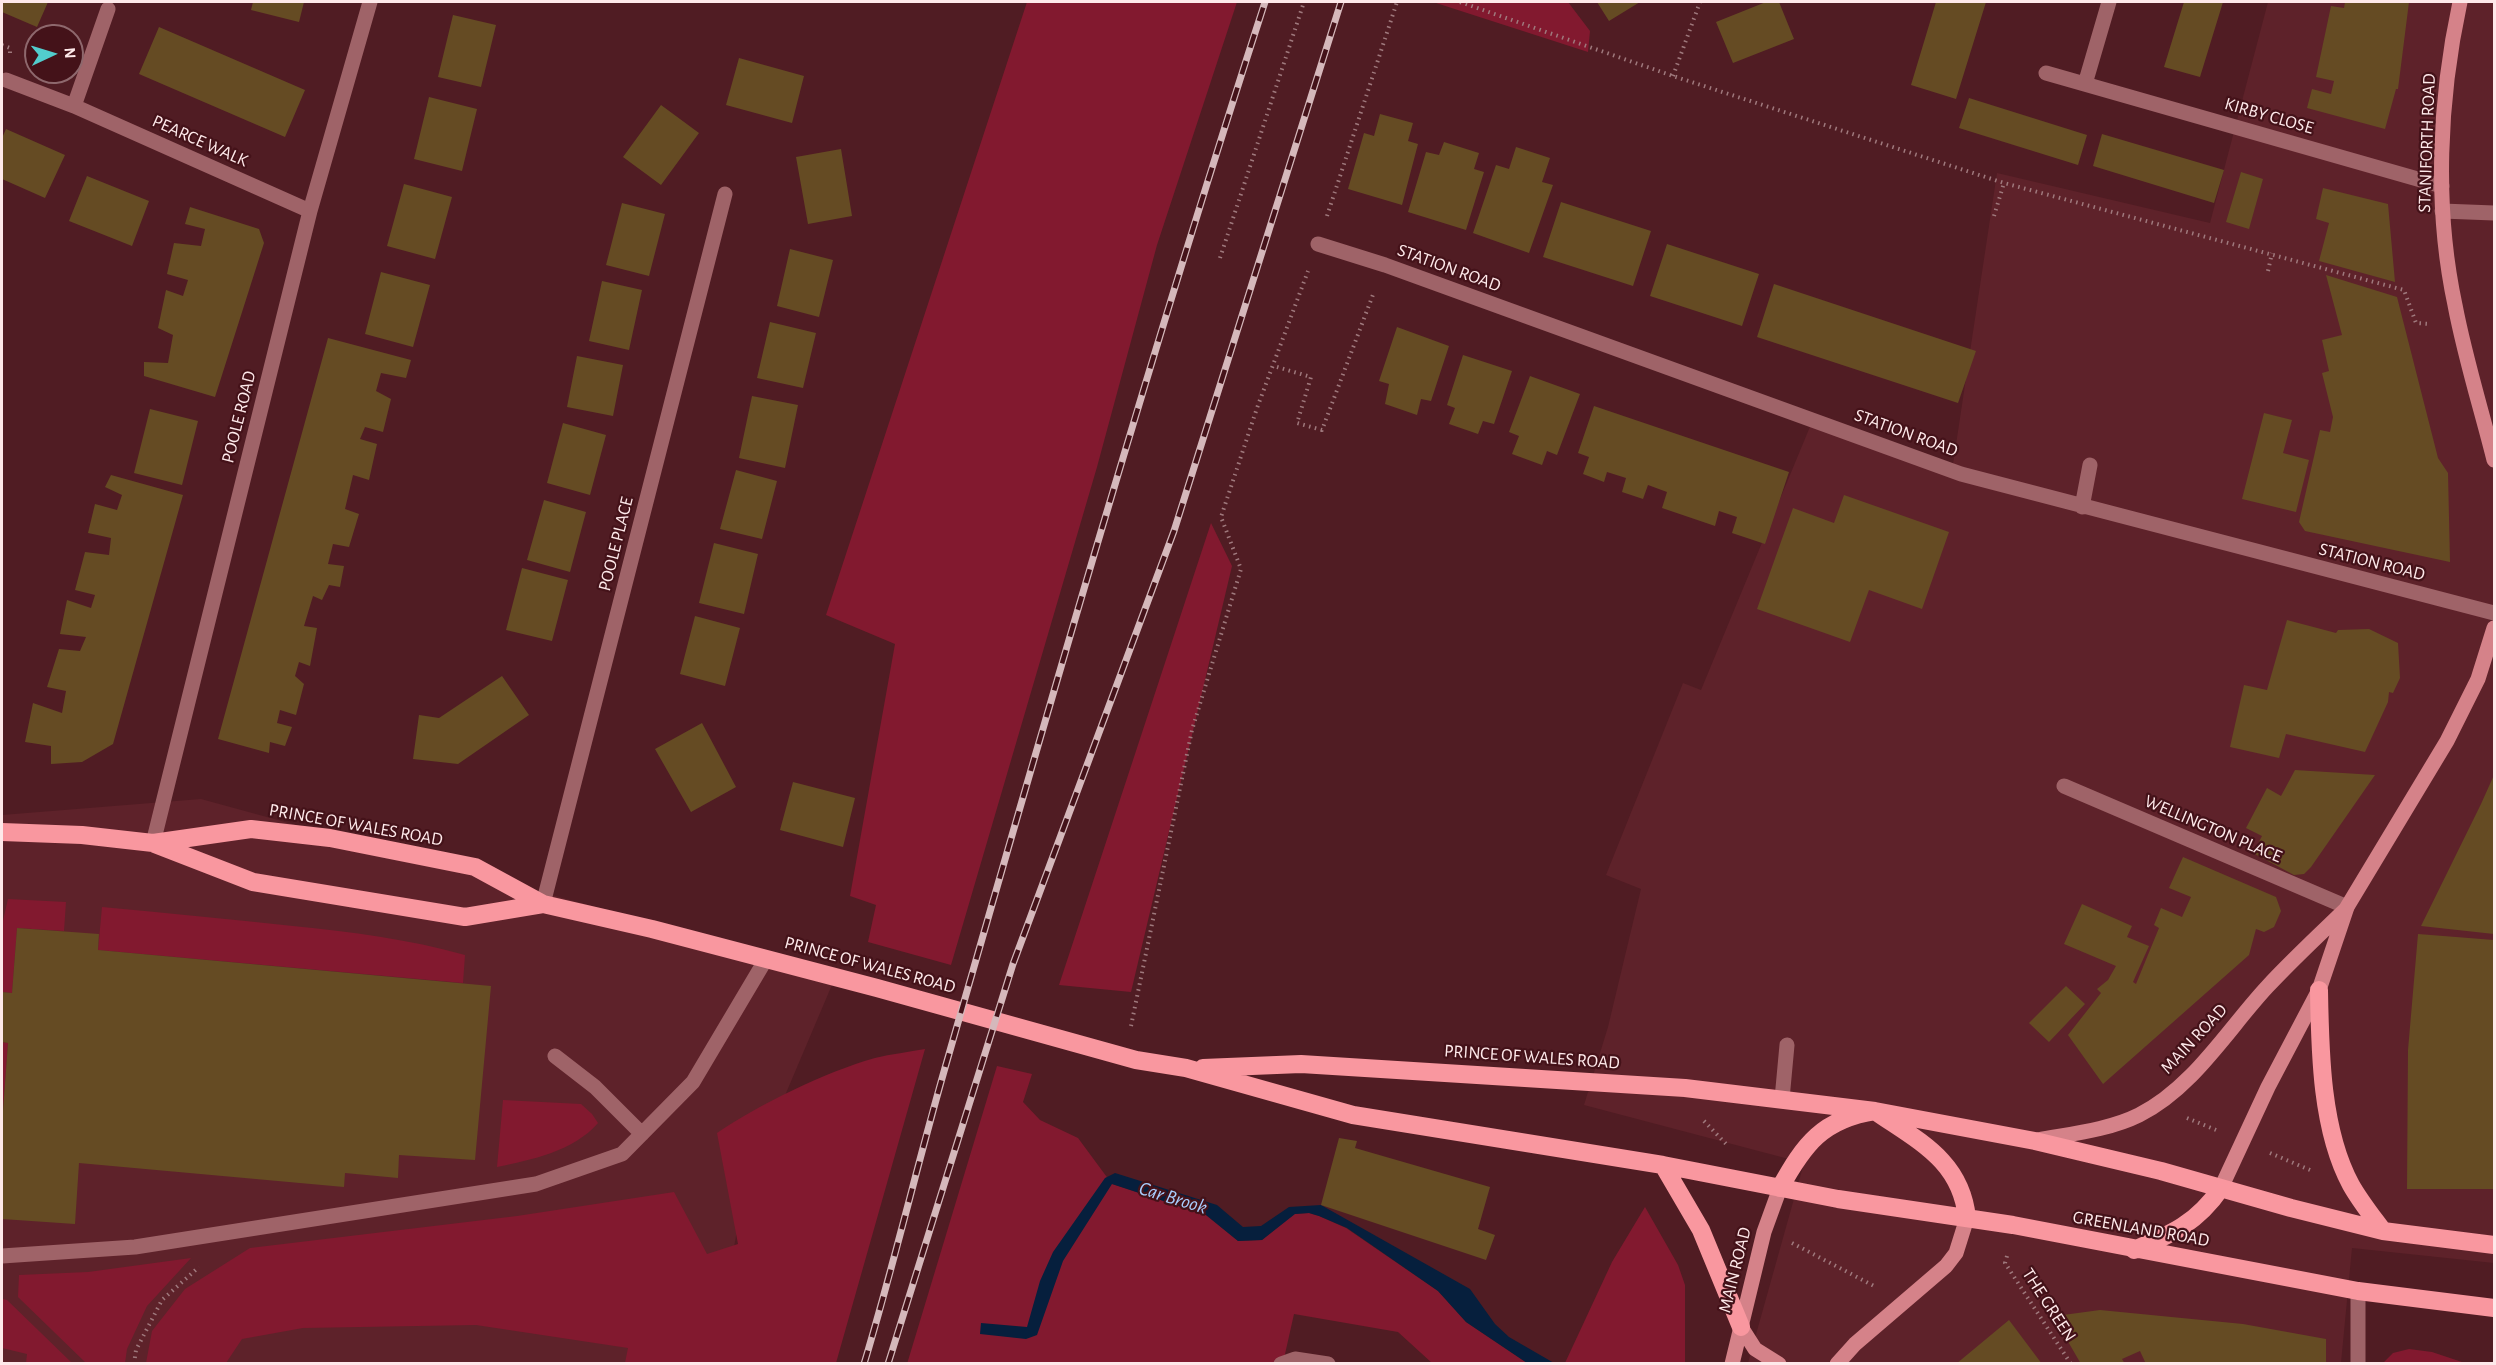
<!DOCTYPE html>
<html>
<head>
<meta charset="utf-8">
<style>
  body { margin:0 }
  #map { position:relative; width:2496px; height:1365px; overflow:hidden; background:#501c23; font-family:"Alegreya Sans",sans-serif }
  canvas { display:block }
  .frame { position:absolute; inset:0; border:3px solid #fee9ea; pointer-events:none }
  .north { position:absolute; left:24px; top:24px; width:60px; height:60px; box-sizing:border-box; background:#441219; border:2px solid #8e686d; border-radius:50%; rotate:86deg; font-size:16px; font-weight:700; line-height:24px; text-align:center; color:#fee9ea }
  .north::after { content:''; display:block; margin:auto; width:21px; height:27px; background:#52cdcd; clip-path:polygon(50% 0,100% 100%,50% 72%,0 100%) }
</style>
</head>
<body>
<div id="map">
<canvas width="2496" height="1365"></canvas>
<div class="frame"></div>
<div class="north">N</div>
</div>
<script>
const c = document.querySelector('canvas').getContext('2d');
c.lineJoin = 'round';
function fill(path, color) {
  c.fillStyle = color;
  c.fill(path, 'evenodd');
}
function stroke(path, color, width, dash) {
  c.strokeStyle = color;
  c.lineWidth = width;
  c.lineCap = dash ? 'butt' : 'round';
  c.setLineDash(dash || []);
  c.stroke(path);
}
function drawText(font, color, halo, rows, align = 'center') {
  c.font = font + ' "Alegreya Sans",sans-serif';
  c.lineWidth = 4.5;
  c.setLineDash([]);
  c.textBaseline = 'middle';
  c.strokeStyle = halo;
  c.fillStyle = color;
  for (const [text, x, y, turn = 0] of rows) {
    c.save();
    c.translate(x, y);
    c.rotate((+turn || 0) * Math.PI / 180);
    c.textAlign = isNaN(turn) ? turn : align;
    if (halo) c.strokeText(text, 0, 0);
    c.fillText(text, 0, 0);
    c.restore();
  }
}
fill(new Path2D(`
  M2268,2h226v1261l-142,-15 -11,115h-593l56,-200 -220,-58 24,-78 33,-138 -35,-14 77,-192 18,7 113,-273 138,54 45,-298 213,50z
  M201,799l636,174 -93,219 -31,171 -711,1v-549z`), '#5e222a');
fill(new Path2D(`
  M1027,2h210l-80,243 -60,222 -146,498 -83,-23 8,-37 -26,-9 45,-252 -69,-29z
  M1433,2h135l22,29 -2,21z
  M1211,523l21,43 -101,426 -72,-7z
  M8,899l58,3 -2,29 -47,-3 -5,65 -10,-1v-67z
  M102,907c64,6 128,12 191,19 58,6 116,13 172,29l-2,28 -365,-33z
  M2,1042l6,1 -6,81z
  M925,1049l-89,314h-211l3,-15 -152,-23 -173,3 -61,11 -16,24h-80l6,-32 33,-42 65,-41 267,-32 157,-24 33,62 31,-10 -21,-111c43,-29 108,-61 158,-75 16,-4 34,-6 50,-9z
  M997,1066l35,8 -9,28 17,18 38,18 34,46 94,31 32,26 24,-1 32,-26 15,-1 10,3 27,12 92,63 28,31 61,41h-95l-34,-31 -104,-18 -11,49 -376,1z
  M503,1100l78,4 11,10 6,9c-24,28 -67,37 -101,44z
  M1645,1207l33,58 7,20v78h-120l47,-101z
  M191,1258l-44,48 -20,43 -2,14h-39l-68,-66 1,-22 69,-3z
  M3,1299l4,1 65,63h-46l1,-9 -25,-6z
  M2409,1349l23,3 33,11h-82l10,-10z`), '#82192f');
fill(new Path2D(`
  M1115,1173l102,32 26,22 18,-1 28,-19 32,-2 149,84 25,35 14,13 45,26h-27l-61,-41 -28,-31 -91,-63 -28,-12 -10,-3 -14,1 -33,26 -24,1 -32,-26 -94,-31 -49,77 -26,74 -11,4 -46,-5 1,-11 46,4 13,-46 13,-29 52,-74z`), '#061f3d');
fill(new Path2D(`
  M2,2h46l-11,25 -35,-15z
  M253,2h51l-5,20 -48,-12z
  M1597,2h43l-31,19z
  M1766,2h13l15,37 -61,24 -17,-41z
  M1936,2h50l-30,97 -45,-14z
  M2184,2h39l-23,75 -36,-10z
  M2345,2h64l-11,87h-2l-11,40 -78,-21 5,-19 19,5 3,-13 -18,-4 15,-71 13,2z
  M453,15l43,10 -15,62 -43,-10z
  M159,27l146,63 -20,47 -146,-63z
  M739,58l65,18 -12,47 -66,-18z
  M429,97l48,12 -15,62 -48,-12z
  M1969,98l118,37 -9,30 -119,-37z
  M661,105l38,28 -38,52 -38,-28z
  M1380,114l33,9 -5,18 10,3 -16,61 -54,-16 16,-56 10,3z
  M6,129l59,26 -20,43 -43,-19v-41z
  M2102,134l122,36 -10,33 -121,-37z
  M1444,142l35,11 -5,16 10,3 -18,58 -58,-18 18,-60 13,3z
  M1516,147l34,11 -8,24 11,3 -24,68 -56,-20 23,-68 13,4z
  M841,149l11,67 -44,8 -12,-67z
  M2241,172l22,7 -14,50 -23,-7z
  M87,176l62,25 -17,45 -63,-25z
  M404,184l48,13 -17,62 -48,-13z
  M2323,188l65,16 7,78 -76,-21 10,-38 -13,-4z
  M1561,202l90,29 -18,55 -90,-29z
  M622,203l43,11 -16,62 -43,-11z
  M190,207l69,22 5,14 -49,154 -71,-21v-14l24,1 5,-28 -15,-7 8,-38 17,6 5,-16 -21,-6 7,-31 27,3 4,-17 -20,-5z
  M1667,244l92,30 -17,52 -92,-30z
  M790,249l43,11 -14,57 -42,-11z
  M381,272l49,13 -17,62 -48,-13z
  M2326,275l71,22 41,161 10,15 2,89 -145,-31 -6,-9 21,-92 10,2 3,-15 -11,-44 7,-2 -7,-31 20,-5z
  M602,281l40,9 -13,60 -40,-9z
  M1774,284l202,67 -18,52 -201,-66z
  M770,322l46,11 -13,55 -46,-10z
  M1397,327l52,19 -18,55 -10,-2 -4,16 -32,-11 4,-20 -10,-3z
  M328,338l83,22 -5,18 -25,-5 -5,18 15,8 -8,33 -18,-5 -5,12 17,5 -8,36 -16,-5 -8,34 14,5 -10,33 -16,-3 -5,20 16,2 -4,21 -11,-2 -7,15 -9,-4 -9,30 13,2 -7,38 -11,-4 -4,14 9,8 -8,31 -16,-5 -3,13 15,4 -7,19 -15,-4 -1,11 -51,-14z
  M1463,355l49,16 -18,53 -11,-3 -5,13 -29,-10 6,-16 -8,-3z
  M577,356l46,9 -10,51 -46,-9z
  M1530,376l50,18 -23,61 -10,-4 -5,14 -30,-11 7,-18 -10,-4z
  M752,396l46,9 -13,63 -46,-10z
  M1594,406l195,66 -24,72 -33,-11 5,-16 -18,-6 -4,15 -53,-18 5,-16 -19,-7 -5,14 -21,-7 4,-14 -19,-6 -3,10 -21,-8 6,-17 -11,-4z
  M150,409l48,12 -16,64 -48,-12z
  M2264,413l28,7 -9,33 26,7 -13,52 -54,-13z
  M563,423l43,12 -16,60 -43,-12z
  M736,470l41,11 -15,58 -42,-10z
  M111,475l72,20 -70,249 -31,18 -31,2v-18l-26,-4 8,-39 29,10 4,-22 -19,-4 12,-38 21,2 6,-14 -26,-3 7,-34 24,8 4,-13 -20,-5 10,-38 24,3 2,-17 -23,-5 7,-29 22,6 5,-15 -17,-8z
  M1844,495l105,37 -27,77 -53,-19 -19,52 -93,-33 36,-101 41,15z
  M544,500l42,12 -16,60 -43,-12z
  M714,543l44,11 -14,60 -45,-11z
  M522,568l46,12 -16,61 -46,-11z
  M695,616l45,12 -15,58 -45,-12z
  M2287,620l49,13 2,-3 31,-1 29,14 2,35 -7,15 -4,-1 -1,10 -23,50 -79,-18 -7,24 -49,-11 14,-62 23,5z
  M502,676l27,39 -71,49 -45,-5 6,-44 20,3z
  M702,723l34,64 -45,25 -36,-63z
  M2295,770l80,5 -64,92 -7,7 -10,1 -41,-22 9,-17 -16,-8 21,-40 14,8z
  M2494,775v159l-73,-8 60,-122z
  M793,782l62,16 -12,49 -63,-17z
  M2183,857l93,40 5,14 -7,16 -10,5 -8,-3 -7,26 -146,129 -35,-49 33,-42 -4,-4 11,-9 8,-14 -52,-22 18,-40 50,22 -5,11 22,9 -13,29 -3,7 3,2 23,-56 -5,-3 7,-17 21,9 9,-20 -22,-9z
  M17,928l82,6 -1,16 393,36 -16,174 -76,-5 -1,23 -53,-5 -1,14 -265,-24 -4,61 -73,-5v-95l6,-81 -6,-1v-50l10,1z
  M2418,934l76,6v249h-87l1,-139z
  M2066,986l19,18 -36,38 -20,-19z
  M1339,1138l18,3 -2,7 135,39 -12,42 17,6 -9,25 -165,-55z
  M2100,1310l143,14 83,15v25h-180l-6,-13 -18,8 3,5h-44l-22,-38 4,-11z
  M2009,1320l33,44h-86z`), '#654b23');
stroke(new Path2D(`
  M1460,2l213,74 331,107 400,107 12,33 15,1
  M2,45l8,3v5
  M1673,76l27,-74
  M1327,216l70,-214
  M1994,216l10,-33
  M1220,258l84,-256
  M2268,271l4,-18
  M1277,367l34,10 -14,46 25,7 52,-138
  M1131,1026l61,-296 49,-161 -20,-52 36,-109 51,-137
  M2187,1118l29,12
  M1704,1121l24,25
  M2270,1153l40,17
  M1792,1243l84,44
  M2007,1256l-2,7 66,101
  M134,1364l2,-14 26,-50 37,-33`), '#9f797d', 4, [1.5, 4.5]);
stroke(new Path2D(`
  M2046,73l396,113
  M6,80l68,26 236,105
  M2085,84l24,-82
  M74,106l34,-97
  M2442,211l52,2
  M1318,244l67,21 576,209 533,139
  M2082,507l8,-42
  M2064,786l283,121
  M153,843l157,-632 60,-209
  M543,904l182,-710
  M555,1056l40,31 47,47
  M1782,1099l5,-54
  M2,1256l133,-9 401,-63 86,-30 71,-72 73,-123
  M2358,1291v73
  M1281,1364l14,-5 33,5`), '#9f6368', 15);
stroke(new Path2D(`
  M2460,2c-21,97 -26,205 -5,303 10,53 26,103 39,155
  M2038,1140c32,-6 71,-10 101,-25 54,-27 89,-86 128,-128 25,-27 52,-52 78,-77
  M2221,1188l47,-101 51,-97 28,-83 100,-166 31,-62 16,-51
  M1741,1327l14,22 24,15
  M1732,1364l32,-132 16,-44
  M1837,1364l18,-20 91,-78 10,-13 11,-35`), '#d58289', 15);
stroke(new Path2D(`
  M2,832l80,3 71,8 98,-14 79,9 145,29 68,37 109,25 225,59 259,72 50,8 167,47 310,50 175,34 175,26 345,66 136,17
  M155,844l98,38 212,35 78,-13
  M2319,990c1,61 2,140 32,195 9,16 21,31 32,46
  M1203,1068l98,-4 384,24 190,23 160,30 126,30 130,37 92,23 111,14
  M1663,1165l38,65 40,97
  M1780,1188c24,-44 43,-69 95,-77 43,30 86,49 92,107
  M2134,1250c38,-16 63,-27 87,-62`), '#f9979f', 18);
const rail = new Path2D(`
  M864,1364c31,-103 55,-207 85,-310 101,-352 203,-704 316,-1052
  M888,1364l125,-400 161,-433 167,-529`);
stroke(rail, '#d5b8bb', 7);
stroke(rail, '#441219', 4.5, [14]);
drawText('18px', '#fee9ea', '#441219', [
  ["KIRBY CLOSE",2269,116,16],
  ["PEARCE WALK",200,141,24],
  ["STANIFORTH ROAD",2427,143,-88],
  ["STATION ROAD",1449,268,20],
  ["POOLE ROAD",239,417,-76],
  ["STATION ROAD",1906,433,20],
  ["POOLE PLACE",616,544,-76],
  ["STATION ROAD",2372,562,14],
  ["PRINCE OF WALES ROAD",356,825,10],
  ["WELLINGTON PLACE",2213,829,23],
  ["PRINCE OF WALES ROAD",870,965,15],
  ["MAIN ROAD",2194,1039,-47],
  ["PRINCE OF WALES ROAD",1532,1057,4],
  ["GREENLAND ROAD",2141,1229,10],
  ["MAIN ROAD",1735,1270,-76],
  ["THE GREEN",2049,1305,57]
]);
drawText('italic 20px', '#a8cdfd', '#441219', [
  ["Car Brook",1173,1198,17]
]);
</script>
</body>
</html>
